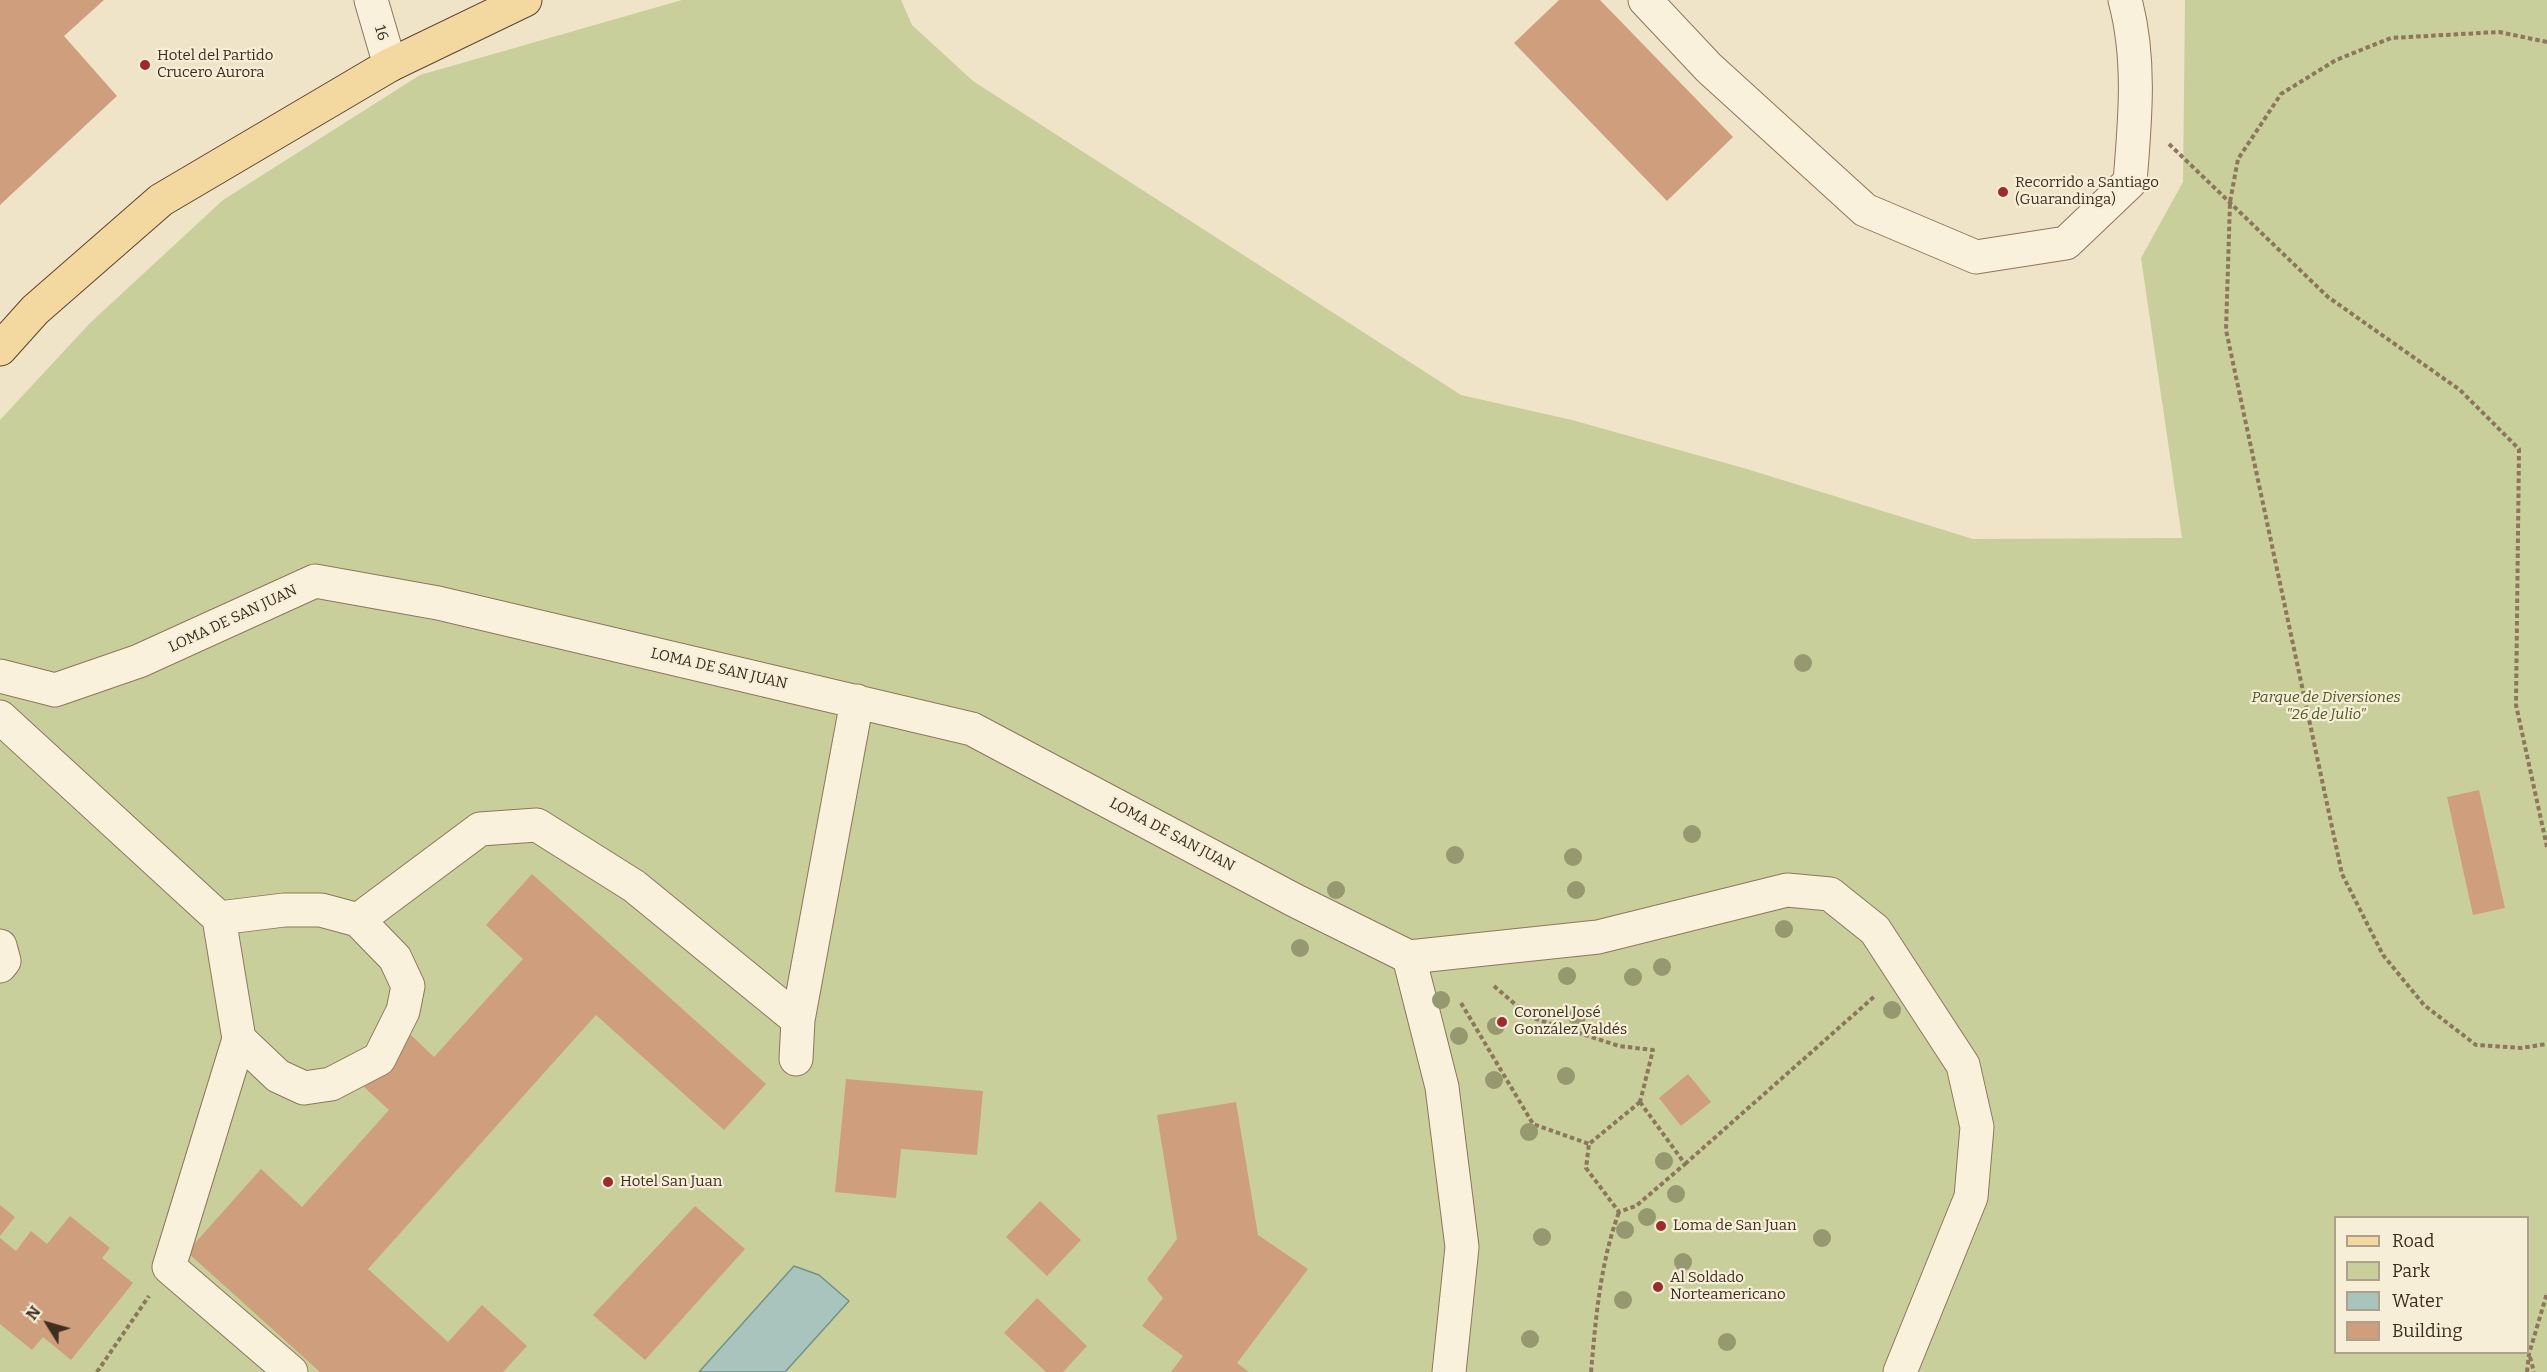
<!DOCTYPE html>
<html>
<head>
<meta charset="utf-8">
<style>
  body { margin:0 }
  #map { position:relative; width:2547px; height:1372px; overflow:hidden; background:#f0e4c8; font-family:Bitter,serif }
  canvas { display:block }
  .legend { position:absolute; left:2334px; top:1216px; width:195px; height:138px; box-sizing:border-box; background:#f7eed8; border:2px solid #ada18e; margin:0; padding:8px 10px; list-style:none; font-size:18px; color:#3d2e20 }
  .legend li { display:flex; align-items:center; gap:12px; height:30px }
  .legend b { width:30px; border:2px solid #ada18e }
  .north { position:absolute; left:18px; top:1294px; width:60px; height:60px; -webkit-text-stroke:4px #f7eed8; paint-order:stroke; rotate:307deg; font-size:16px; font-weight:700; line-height:24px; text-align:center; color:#3d2e20 }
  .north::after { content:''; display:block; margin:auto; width:21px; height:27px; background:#3d2e20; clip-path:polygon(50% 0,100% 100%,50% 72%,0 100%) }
</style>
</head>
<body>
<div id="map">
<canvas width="2547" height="1372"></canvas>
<ul class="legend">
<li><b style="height:8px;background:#f3d9a0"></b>Road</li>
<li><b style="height:16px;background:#c9cf9b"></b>Park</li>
<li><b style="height:16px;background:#a9c4bc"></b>Water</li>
<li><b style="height:16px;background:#cf9f7d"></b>Building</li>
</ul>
<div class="north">N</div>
</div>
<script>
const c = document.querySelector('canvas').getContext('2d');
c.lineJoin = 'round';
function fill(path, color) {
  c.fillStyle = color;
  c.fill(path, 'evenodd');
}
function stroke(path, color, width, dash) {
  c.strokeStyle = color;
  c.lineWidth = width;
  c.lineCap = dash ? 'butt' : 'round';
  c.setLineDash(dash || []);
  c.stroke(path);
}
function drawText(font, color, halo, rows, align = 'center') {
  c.font = font + ' Bitter,serif';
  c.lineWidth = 4.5;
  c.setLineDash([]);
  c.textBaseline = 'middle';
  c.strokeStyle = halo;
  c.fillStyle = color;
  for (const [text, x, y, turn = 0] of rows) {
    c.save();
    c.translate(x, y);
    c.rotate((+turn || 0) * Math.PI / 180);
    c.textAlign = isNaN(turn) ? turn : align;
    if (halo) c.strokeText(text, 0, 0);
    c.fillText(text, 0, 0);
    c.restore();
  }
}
fill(new Path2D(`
  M682,0h219l11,25 61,56 488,314 111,25 175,49 226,70 209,-1 -41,-280 42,-76 2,-182h362v1372h-2547v-952l90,-97 133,-123 197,-125zM2336,1218h192v134h-192z`), '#c9cf9b');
const water = new Path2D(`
  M794,1266l25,9 30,26 -64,71h-86z`);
fill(water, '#a9c4bc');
stroke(water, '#6f938a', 1.5);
fill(new Path2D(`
  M0,0h104l-40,36 53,60 -117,109z
  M1559,0h41l133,137 -66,64 -153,-158z
  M2479,790l26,118 -32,7 -26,-118z
  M532,874l234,210 -42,46 -128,-115 -228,254 80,73 34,-37 45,41 -24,26h-183l-133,-120 74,-83 41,38 87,-97 -25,-23 47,-52 23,22 89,-98 -37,-34z
  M1688,1074l23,28 -30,24 -22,-28z
  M846,1079l137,12 -6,64 -76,-6 -5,49 -61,-6z
  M1236,1102l22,133 50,34 -71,94 12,9h-78l12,-16 -41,-30 21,-28 -16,-19 30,-40 -20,-124z
  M1040,1201l41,39 -34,36 -41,-39z
  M0,1205l15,12 -15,19z
  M695,1206l50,43 -100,111 -52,-45z
  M70,1216l40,32 -8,10 31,25 -62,77 -28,-23 -11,13 -32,-26v-86l16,13 15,-20 16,13z
  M1037,1298l50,48 -24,26h-17l-42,-39z`), '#cf9f7d');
const minor = new Path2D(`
  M371,0l19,65
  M1645,0l64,68 156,142 111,47 90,-14 64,-61c5,-61 11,-123 -5,-182
  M0,676l55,14 84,-29 176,-80 123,22 534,126 322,171 115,57 189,-20 189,-47 43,4 45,36 88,135 14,62 -6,70 -71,175
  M0,717l219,201
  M284,910h37l37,10 37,38 13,28 -5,25 -24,48 -48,25 -27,4 -26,-12 -39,-37 -20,-121z
  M358,920l122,-91 57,-4 97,61 164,134
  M0,946l4,15 -4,5
  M1409,957l33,130 20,160 -13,125
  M239,1039l-70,228 122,105
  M796,1059l2,-39 59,-319`);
const major = new Path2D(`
  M0,349l35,-39 126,-110 229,-135 135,-65`);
stroke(minor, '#8d765c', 35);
stroke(major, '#5b4430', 35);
stroke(new Path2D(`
  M2547,42l-48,-10 -108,6 -55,22 -55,34 -43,65 -8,43 -4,128 116,544 41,81 41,50 52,40 45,3 26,-4
  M2169,144l159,153 132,93 59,59 -3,256 31,142
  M1494,986l36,31 89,29 34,4 -13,52
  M1461,1003l72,121 56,20
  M1640,1102l45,62 -49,42 -17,6 -33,-44 3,-24z
  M1685,1164l191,-169
  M2530,1357l4,15
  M97,1372l52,-76
  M1591,1372c5,-55 9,-108 28,-160
  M2527,1372l2,-18 18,-61`), '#8d765c', 4, [4.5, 3]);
stroke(minor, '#faf1dc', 33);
stroke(major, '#f3d9a0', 33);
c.fillStyle = '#96986f';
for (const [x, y] of [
  [1803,663],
  [1692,834],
  [1455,855],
  [1573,857],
  [1336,890],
  [1576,890],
  [1784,929],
  [1300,948],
  [1662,967],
  [1567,976],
  [1633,977],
  [1441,1000],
  [1892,1010],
  [1577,1017],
  [1496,1026],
  [1459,1036],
  [1566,1076],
  [1494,1080],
  [1529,1132],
  [1664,1161],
  [1676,1194],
  [1647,1217],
  [1625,1230],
  [1542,1237],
  [1822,1238],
  [1683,1262],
  [1623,1300],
  [1530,1339],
  [1727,1342]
]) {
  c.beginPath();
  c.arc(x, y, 9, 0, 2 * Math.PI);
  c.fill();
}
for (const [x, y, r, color] of [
  [145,65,6,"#9e2a2b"],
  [2003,192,6,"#9e2a2b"],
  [1502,1022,6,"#9e2a2b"],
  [608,1182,6,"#9e2a2b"],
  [1661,1226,6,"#9e2a2b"],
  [1658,1287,6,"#9e2a2b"]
]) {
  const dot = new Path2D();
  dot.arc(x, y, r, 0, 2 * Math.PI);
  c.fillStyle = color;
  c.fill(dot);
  stroke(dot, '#f7eed8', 2);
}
drawText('15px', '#3d2e20', '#f7eed8', [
  ["16",381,33,73],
  ["LOMA DE SAN JUAN",233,619,-25],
  ["LOMA DE SAN JUAN",719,669,13],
  ["LOMA DE SAN JUAN",1172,835,28]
]);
drawText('15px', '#3d2e20', '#f7eed8', [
  ["Hotel del Partido",157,56],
  ["Crucero Aurora",157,73],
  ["Recorrido a Santiago",2015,183],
  ["(Guarandinga)",2015,200],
  ["Coronel José",1514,1013],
  ["González Valdés",1514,1030],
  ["Hotel San Juan",620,1182],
  ["Loma de San Juan",1673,1226],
  ["Al Soldado",1670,1278],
  ["Norteamericano",1670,1295]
], 'left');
drawText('italic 15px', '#4d5a26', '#f7eed8', [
  ["Parque de Diversiones",2326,698],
  ["\"26 de Julio\"",2326,715]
]);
</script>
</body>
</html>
